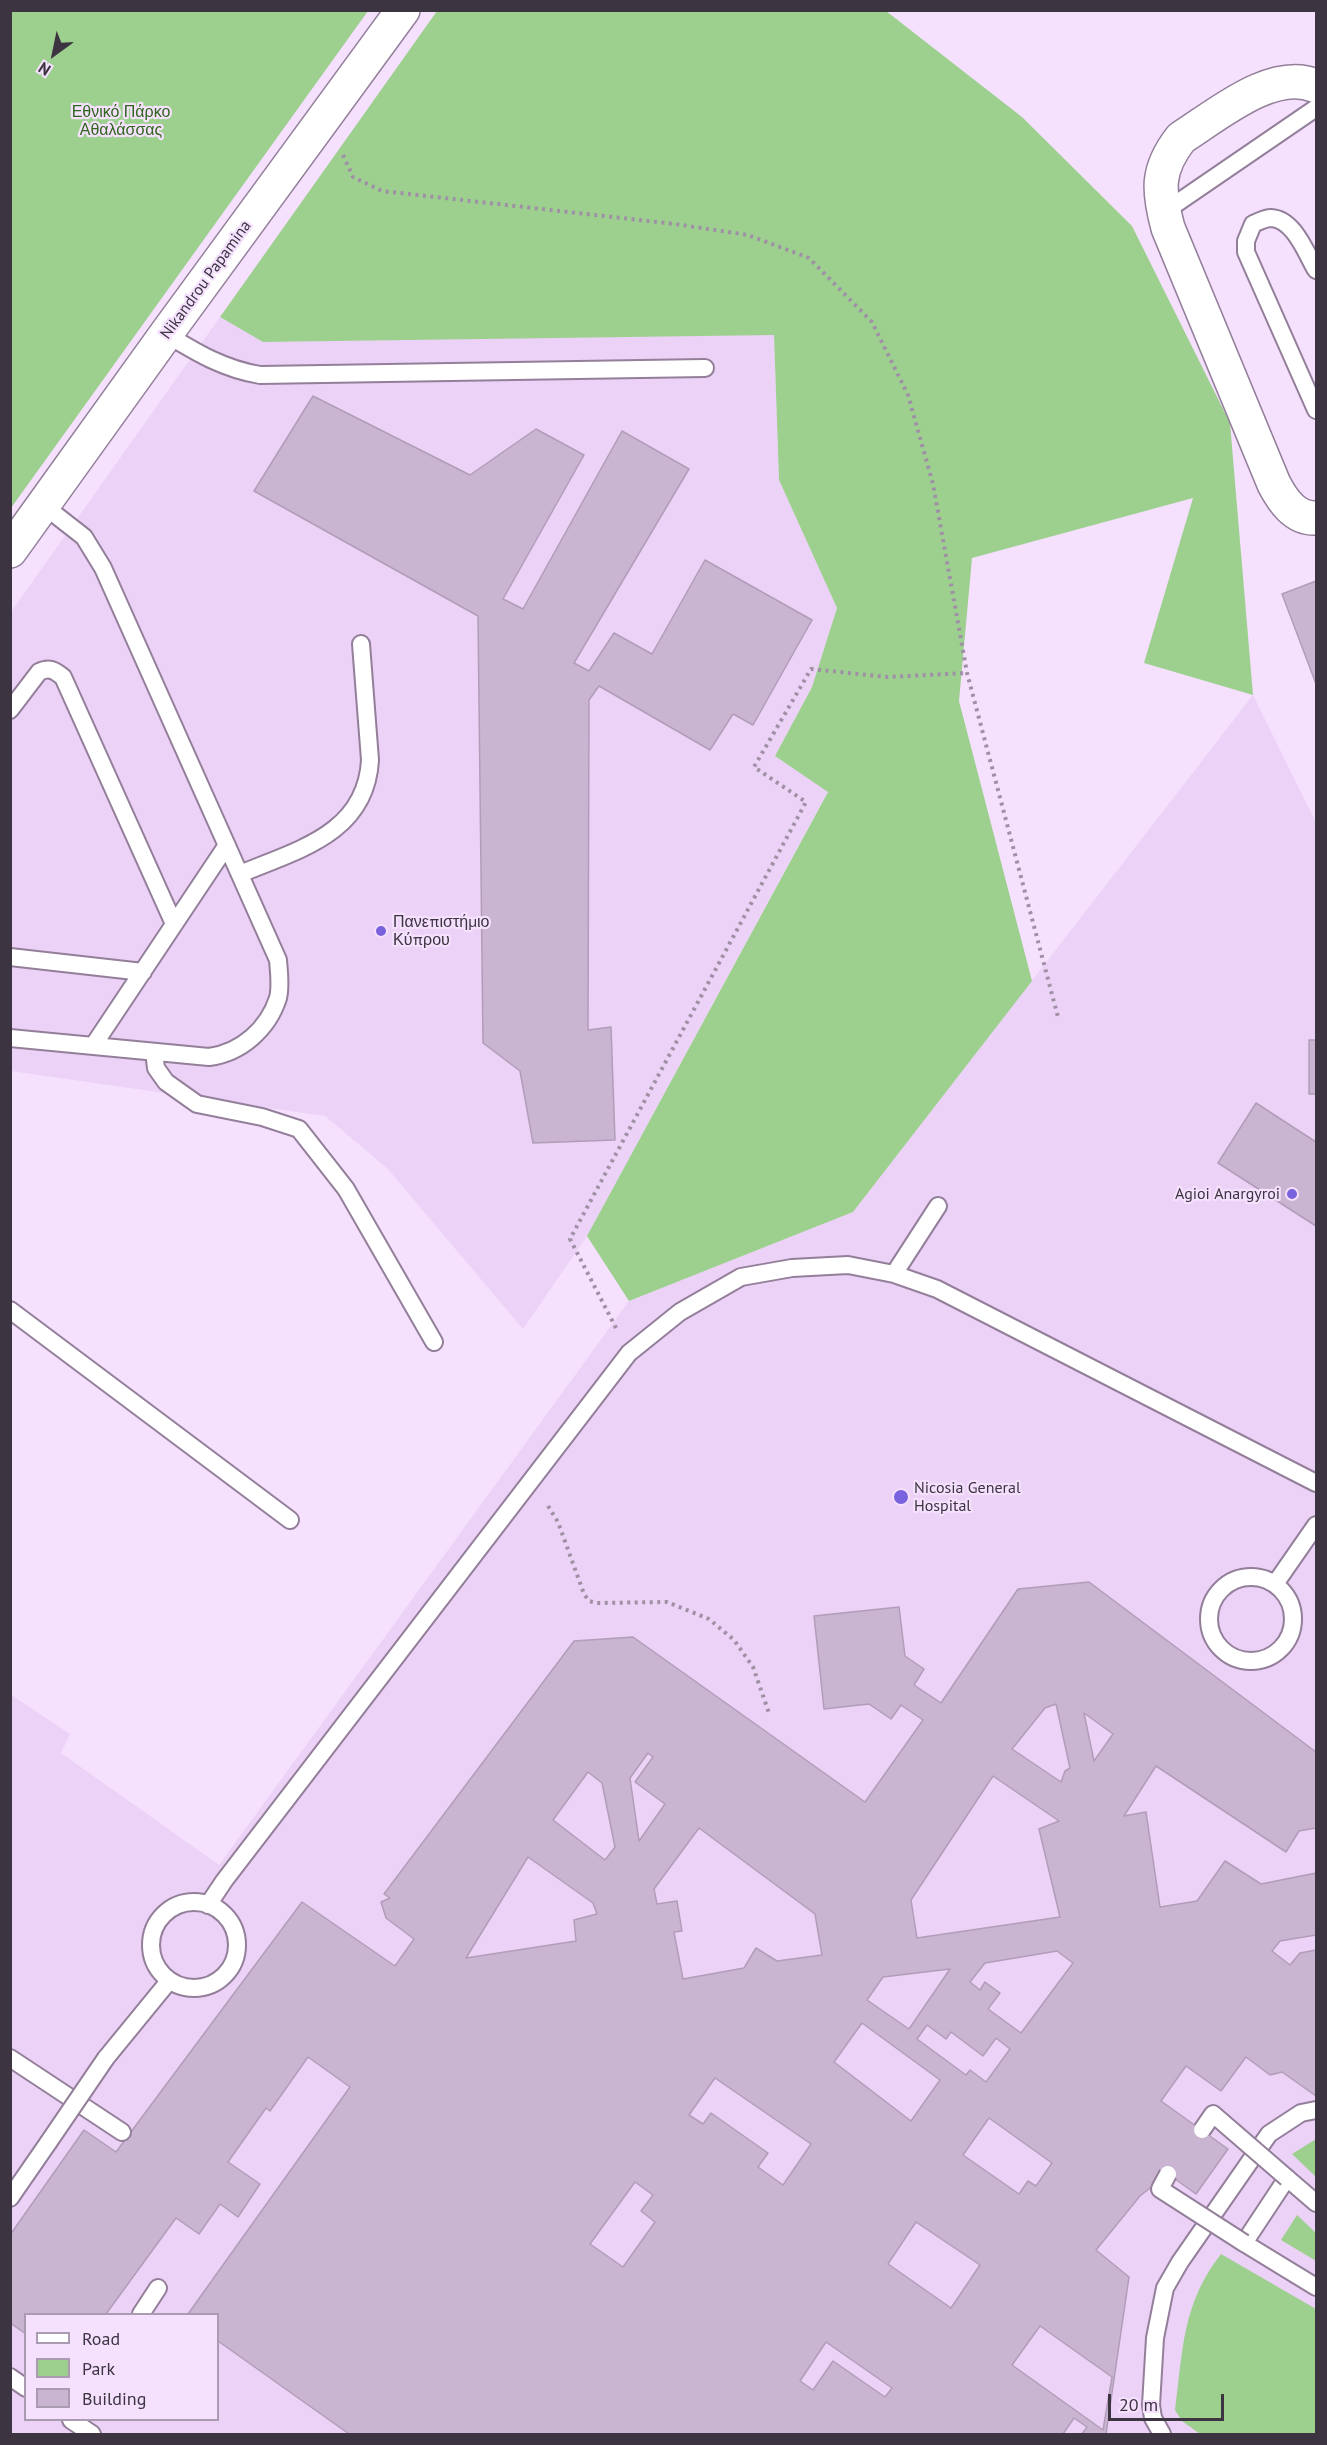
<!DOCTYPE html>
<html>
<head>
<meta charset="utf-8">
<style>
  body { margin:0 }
  #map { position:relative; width:1327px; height:2445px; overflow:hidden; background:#f5e0fe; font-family:"PT Sans",sans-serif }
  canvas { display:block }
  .frame { position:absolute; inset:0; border:12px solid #3c3440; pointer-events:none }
  .legend { position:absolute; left:24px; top:2313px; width:195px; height:108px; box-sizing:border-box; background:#f5e0fe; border:2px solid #ab9bb2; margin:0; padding:8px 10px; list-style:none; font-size:18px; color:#3c3440 }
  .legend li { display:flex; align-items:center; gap:12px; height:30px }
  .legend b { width:30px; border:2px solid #ab9bb2 }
  .north { position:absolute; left:24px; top:24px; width:60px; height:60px; -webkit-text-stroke:4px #f5e0fe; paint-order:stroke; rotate:213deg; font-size:16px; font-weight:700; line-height:24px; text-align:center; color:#3c3440 }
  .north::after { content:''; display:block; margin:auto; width:21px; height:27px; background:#3c3440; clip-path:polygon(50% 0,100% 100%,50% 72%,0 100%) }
  .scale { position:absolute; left:1108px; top:2394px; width:116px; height:27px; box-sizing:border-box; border:3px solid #3c3440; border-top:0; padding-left:8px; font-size:18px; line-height:21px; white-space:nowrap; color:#3c3440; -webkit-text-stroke:4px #f5e0fe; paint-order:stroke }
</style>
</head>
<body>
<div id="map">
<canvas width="1327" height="2445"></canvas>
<div class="frame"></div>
<ul class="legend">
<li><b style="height:8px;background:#fff"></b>Road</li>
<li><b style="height:16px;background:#9dd08f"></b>Park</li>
<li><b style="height:16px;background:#c9b4d1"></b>Building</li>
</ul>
<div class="north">N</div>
<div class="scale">20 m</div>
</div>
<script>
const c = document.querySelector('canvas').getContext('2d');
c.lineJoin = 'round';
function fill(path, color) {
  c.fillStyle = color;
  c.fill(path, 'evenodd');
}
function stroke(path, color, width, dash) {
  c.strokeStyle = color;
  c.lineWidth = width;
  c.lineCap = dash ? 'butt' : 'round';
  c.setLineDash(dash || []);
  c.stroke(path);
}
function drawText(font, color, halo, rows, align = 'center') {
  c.font = font + ' "PT Sans",sans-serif';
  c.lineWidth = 4.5;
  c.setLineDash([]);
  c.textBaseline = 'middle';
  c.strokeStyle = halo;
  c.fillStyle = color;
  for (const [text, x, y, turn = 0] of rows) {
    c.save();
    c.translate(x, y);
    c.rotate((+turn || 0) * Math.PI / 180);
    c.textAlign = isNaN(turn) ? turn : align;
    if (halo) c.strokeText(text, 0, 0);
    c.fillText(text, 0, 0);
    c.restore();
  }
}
fill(new Path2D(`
  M220,317l43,25 511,-8 5,146 58,128 -25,79 -37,69 53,35 -241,445 -64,93 -136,-161 -62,-52 -314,-45v-459z
  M1253,695l63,128v1611h-1305l-1,-740 60,40 -9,19 158,112 410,-564 224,-89zM26,2314h192v106h-192z`), '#ecd2f6');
fill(new Path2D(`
  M10,11h358l-357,497h-1z
  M437,11h449l136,106 110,109 98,197 23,272 -109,-32 49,-165 -221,60 -13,143 73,280 -179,231 -224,89 -42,-65 241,-444 -53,-36 37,-69 25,-79 -58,-128 -5,-145 -511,7 -43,-25z
  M1316,2139v38l-24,-23z
  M1297,2215l19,18v28l-35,-21z
  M1221,2254l95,55v125h-116l-18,-13 -7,-11c8,-60 7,-106 46,-156z`), '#9dd08f');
const building = new Path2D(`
  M313,396l157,79 66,-46 48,26 -81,144 20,10 99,-178 67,38 -115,194 15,8 25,-38 38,21 53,-94 107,60 -59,105 -20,-11 -23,36 -111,-64 -10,14 -1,330 23,-3 4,113 -82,3 -13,-72 -37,-28 -5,-427 -224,-125z
  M1316,581v103l-34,-90z
  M1309,1040h7v54h-7z
  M1256,1103l60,39v84l-98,-63z
  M1089,1582l227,170v76l-17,3 -13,21 -130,-86 -32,50 22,-4 14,95 37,-6 28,-40 36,23 55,-11v62l-36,6 -8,10 18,14 10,-12 16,-3v146l-34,-24 -12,3 -24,-18 -25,34 -35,-25 -25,35 67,48 -32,45 -28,-20 -28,22 -44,54 33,27 -23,157h-24l5,-7 -13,-9 -11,16h-714l-131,-93v-27h-30l162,-227 -42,-30 -38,54 -4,-3 -38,54 32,22 -22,33 -18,-13 -21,30 -23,-16 -70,96h-80v20l-16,-11v-88l74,-105 32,22 186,-250 93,64 19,-27 -28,-21 -5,-16 9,-4 -6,-4 190,-253 59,-4 232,165 58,-82 -22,-15 -10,14 -22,-15 -45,5 -10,-93 85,-9 6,49 19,13 -10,16 27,18 77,-114zM1056,1704l14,64 -5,3 -4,11 -49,-33 33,-41zM1084,1713l29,21 -19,27zM648,1753l5,4 -18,25 30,22 -26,37 -9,-63zM588,1772l14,11 13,64 -10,13 -52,-40zM993,1776l66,45 -20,8 21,88 -143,21 -6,-38zM699,1828l116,86 7,41 -45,6 -21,-13 -12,20 -61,11 -9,-47 8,-1 -5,-30 -20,3 -3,-15zM528,1857l65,46 4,11 -23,6 2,21 -110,17zM1057,1951l16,12 -52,70 -33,-24 12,-16 -15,-11 -5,8 -10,-8 15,-19zM950,1969l-41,60 -42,-29 16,-23zM862,2023l78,57 -29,41 -77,-59zM927,2025l19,14 5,-7 32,24 13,-18 14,11 -24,33 -16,-12 -4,5 -49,-36zM715,2078l96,66 -28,41 -25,-18 10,-14 -57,-40 -8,11 -14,-9zM989,2118l63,45 -16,23 -8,-5 -9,13 -56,-39zM635,2182l18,13 -12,16 14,11 -32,45 -33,-23zM916,2222l64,43 -29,43 -63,-44zM1040,2326l72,51 -9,53 -91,-65zM826,2342l66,46 -7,9 -52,-36 -20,29 -13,-9z`);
fill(building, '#c9b4d1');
stroke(building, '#b19db9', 1.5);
const lane = new Path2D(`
  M1164,212l152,-104
  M1316,270c-10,-17 -22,-51 -45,-52 -6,0 -13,4 -18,6l-7,17v11l70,158
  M166,334c31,19 58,35 94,41l445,-7
  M10,710l29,-38c10,-5 15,-2 24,5l111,247
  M240,874c57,-24 126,-40 130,-114l-9,-116
  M10,957l133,15
  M10,1038l199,19c32,-4 59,-28 69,-59 3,-12 1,-25 0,-38l-175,-392 -19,-31 -41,-32
  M93,1046l134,-201
  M154,1052l2,16 10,14 31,22 65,13 37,12 47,60 88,153
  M894,1274l44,-68
  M10,1310l280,210
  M1209 1619a42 42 0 1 1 84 0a42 42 0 1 1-84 0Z
  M1275,1584l41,-59
  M151 1945a43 43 0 1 1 86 0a43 43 0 1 1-86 0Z
  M208,1905l16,-24 405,-528 51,-41 61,-35 51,-9 56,-3 46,9 43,15 379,194
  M10,2058l112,74
  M106,2058l63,-77
  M10,2198l38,-55
  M1316,2203l-29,-25 -43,65 72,44
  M141,2314l17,-26
  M10,2377l16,11
  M71,2420l21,14
  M1162,2434l-9,-16 -2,-13 4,-67 10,-50 15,-26 89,-128 32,-21 15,-3`);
const street = new Path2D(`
  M1316,86c-43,-19 -100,30 -135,52 -25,32 -23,53 -13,90l106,256c9,17 21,35 42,34
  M10,551l156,-217 237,-324`);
stroke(lane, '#937f9a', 20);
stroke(street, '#937f9a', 36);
stroke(new Path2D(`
  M343,155l10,22 29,14 293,33 73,11 61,23 63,64 36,73 25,89 34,189 91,344
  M616,1328l-46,-89 236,-437 -52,-35 57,-98 76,8 80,-4
  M548,1506l10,16 26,72 5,7 8,2 70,-1 42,17 25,21 19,27 16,46`), '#9f90a6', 4, [3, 4.5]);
stroke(lane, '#fff', 16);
stroke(street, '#fff', 33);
const laneBridge = new Path2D(`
  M1202,2130l11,-16 74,64
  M48,2143l58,-85
  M1168,2174l-8,15 84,54`);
stroke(laneBridge, '#937f9a', 20, []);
stroke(laneBridge, '#fff', 16);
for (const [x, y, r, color] of [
  [381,931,6,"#7862dd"],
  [1292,1194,6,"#7862dd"],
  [901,1497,8,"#7862dd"]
]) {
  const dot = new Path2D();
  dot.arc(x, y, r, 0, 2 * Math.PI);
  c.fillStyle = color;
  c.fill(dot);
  stroke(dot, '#f5e0fe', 2);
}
drawText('16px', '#2f661c', '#f5e0fe', [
  ["Εθνικό Πάρκο",121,112],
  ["Αθαλάσσας",121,130]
]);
drawText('16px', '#3c3440', '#f5e0fe', [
  ["Nikandrou Papamina",206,280,-54]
]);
drawText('16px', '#3c3440', '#f5e0fe', [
  ["Πανεπιστήμιο",393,922],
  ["Κύπρου",393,940],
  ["Agioi Anargyroi",1280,1194,"right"],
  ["Nicosia General",914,1488],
  ["Hospital",914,1506]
], 'left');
</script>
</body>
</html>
